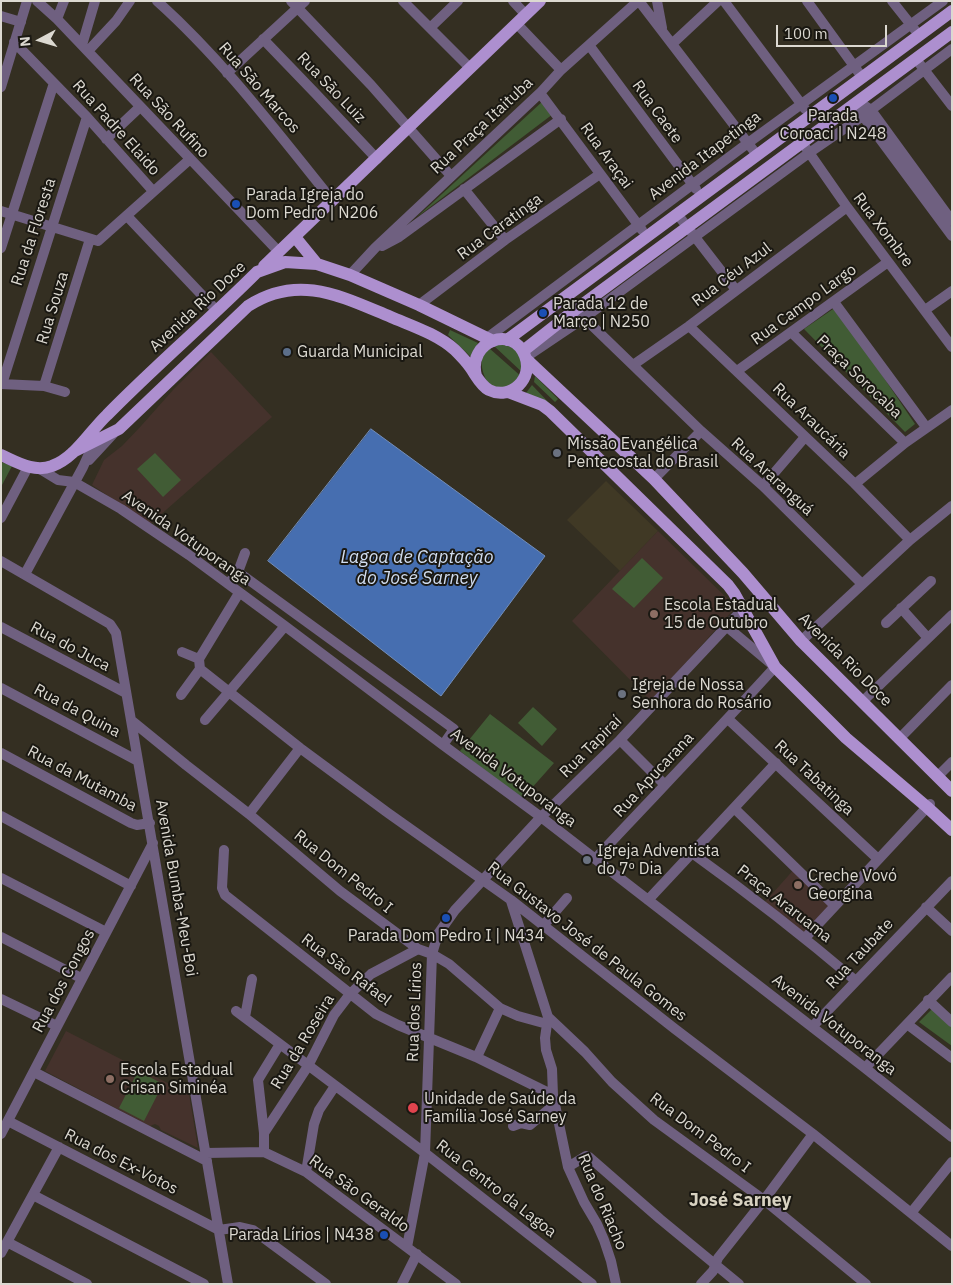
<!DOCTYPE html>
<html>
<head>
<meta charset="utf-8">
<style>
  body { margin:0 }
  #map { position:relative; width:953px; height:1285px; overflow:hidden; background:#342f22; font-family:"IBM Plex Sans",sans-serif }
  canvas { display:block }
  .frame { position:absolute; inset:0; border:2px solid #dcd9d1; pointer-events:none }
  .north { position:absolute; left:15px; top:15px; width:50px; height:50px; -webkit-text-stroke:4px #1a1812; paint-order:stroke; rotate:264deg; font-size:14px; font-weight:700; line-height:20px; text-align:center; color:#dcd9d1 }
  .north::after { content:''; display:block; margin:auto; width:18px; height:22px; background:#dcd9d1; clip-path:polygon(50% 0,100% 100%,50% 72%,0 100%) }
  .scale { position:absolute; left:776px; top:25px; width:111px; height:22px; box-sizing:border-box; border:2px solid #dcd9d1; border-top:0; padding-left:6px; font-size:15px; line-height:18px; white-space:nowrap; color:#dcd9d1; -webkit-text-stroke:4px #1a1812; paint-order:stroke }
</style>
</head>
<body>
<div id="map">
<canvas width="953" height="1285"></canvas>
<div class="frame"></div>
<div class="north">N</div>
<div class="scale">100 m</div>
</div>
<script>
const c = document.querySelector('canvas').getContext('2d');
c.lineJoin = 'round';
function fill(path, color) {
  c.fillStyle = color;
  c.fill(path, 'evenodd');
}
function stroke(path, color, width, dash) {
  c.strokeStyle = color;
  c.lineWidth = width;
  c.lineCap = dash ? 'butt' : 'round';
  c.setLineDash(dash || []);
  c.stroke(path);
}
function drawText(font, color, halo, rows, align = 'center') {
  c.font = font + ' "IBM Plex Sans",sans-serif';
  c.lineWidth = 4;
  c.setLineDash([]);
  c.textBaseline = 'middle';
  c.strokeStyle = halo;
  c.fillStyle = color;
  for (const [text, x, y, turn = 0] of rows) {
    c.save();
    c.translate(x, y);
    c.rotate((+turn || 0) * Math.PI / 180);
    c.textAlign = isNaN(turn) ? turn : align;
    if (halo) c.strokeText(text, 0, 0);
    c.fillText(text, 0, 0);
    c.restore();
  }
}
fill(new Path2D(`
  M606,481l52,50 -38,40 -53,-51z`), '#403925');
fill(new Path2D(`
  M211,352l61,65 -122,107 -58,-39 12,-25 18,-14 19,-20 32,-36z
  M658,531l78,76 -85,94 -79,-80z
  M796,867l40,37 -29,31 -43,-32z
  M66,1031l123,63 9,54 -37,-18 -2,-4 -4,-2 -5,2 -105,-55z`), '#45322c');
fill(new Path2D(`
  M543,101l10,13 -136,103z
  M836,307l79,117 -10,8 -101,-103z
  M450,330l28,13 -7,14 -23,-22z
  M498,343l21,6 5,25 -31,-29z
  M489,348l34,30 -13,10c-5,0 -12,1 -16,-1 -10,-4 -15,-24 -11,-33 1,-1 5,-5 6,-6z
  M535,376l23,23 -3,3 -21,-20z
  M532,385l20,21 -26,-13z
  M155,453l26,27 -18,17 -26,-28z
  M1,462l11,4 -11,21z
  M642,558l21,20 -29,30 -22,-19z
  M533,707l24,22 -15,17 -24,-23z
  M490,714l64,49 -32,36 -62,-48z
  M933,1008l19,19v19l-33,-24z
  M138,1071l25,13 -19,37 -25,-13z`), '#415c35');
const water = new Path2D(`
  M371,429l174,127 -104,140 -173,-135z`);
fill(water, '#466eb0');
stroke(water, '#738eba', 1);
stroke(new Path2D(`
  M37,1l20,18 222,233
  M157,1c66,59 120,131 175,199
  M291,1l80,84 80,91
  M403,1l67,67
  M513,1l13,14
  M639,1l118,154
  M657,1l5,27
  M724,1l81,108
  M807,1l55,76
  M892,1l23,29
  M1,16l20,6
  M57,19l7,-18
  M517,24l44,46
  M430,28l28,-27
  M263,39l52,54 62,66
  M14,42l73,75 66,74
  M673,43l45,-42
  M82,45l13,-44
  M589,45l107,144
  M88,51l28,-30 14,-20
  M919,63l33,43
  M227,73l78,-72
  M1,87l26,-86
  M540,93l102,137
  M858,102l5,14 89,120
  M865,106l6,4 81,111
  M792,128l55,79 105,140
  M106,139l34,-32
  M464,189l41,51
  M1,211l97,30 91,-81
  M678,215l58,75
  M127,216l90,95
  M382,246l17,-9 162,-118
  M1,248l53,-165
  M350,275l25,-27 165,-155 21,-23 77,-69
  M834,302l92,125
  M419,305l86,-65 95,-66
  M925,310l27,-19
  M580,314l121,117 62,55 99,98
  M689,326l166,158 55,56
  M792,333l113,110
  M487,338l261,-195 195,-142
  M526,357l58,-39 225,-165 54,-37 89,-67
  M633,365l56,-39 158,-119
  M737,371l151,-109
  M1,384l43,2 21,6
  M2,384l85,-267
  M44,386l46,-147
  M89,460l24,-26
  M40,469l18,11 16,2 47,27 68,46 96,71 158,119 98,72 324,251 87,69
  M654,479l47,-48
  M855,484l50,-41 47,-33
  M763,486l42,-49
  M1,518l27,-51
  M1,561l109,63 6,9 112,651
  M238,572l216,157 -11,16
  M25,574l58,-107 13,-29
  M228,584l10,-12 7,-19
  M901,608l26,29
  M886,623l45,-42
  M1,627l125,66
  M801,641l109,-101 42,-34
  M182,652l17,7
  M200,669l100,79 88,65 123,87 164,129 138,105 139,112
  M1,688l137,73
  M181,695l19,-26 -1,-10 40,-66
  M863,701l89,-86
  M728,719l150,140
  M205,720l80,-94
  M132,721l54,44 63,49 91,77 78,58 14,5 17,10 51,44 18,8 29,8
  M900,738l52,-53
  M620,740l44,44
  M1,753l130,70 6,2 13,-2
  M937,777l15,-15
  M735,809l100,97
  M249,814l51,-66
  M1,816l130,70
  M224,850l-2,38 3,7 151,119 22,11 78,32 77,38
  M692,853c57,41 111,83 164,128
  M595,859c60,-64 121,-127 180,-192l-49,-41
  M1,878l105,54
  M648,900l128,-137
  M511,901l37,116 -3,21 1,12 6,19 1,26 15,72 16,35 13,22 7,16 7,21 5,23
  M926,907l26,24
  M543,926l24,-28
  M1,937l80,41
  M805,938l125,-134
  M1,999l56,27
  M928,1000l24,22
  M236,1011l189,142 167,131
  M245,1017l7,-38
  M548,1017l37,35 27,30 42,38 110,80 102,84
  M907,1024l45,34
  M812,1027l140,-146
  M477,1057l23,-49
  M865,1068l87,-91
  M34,1072l173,89
  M8,1121l211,109 21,-3 13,3 73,54
  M513,1126l8,-3 9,2 25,-21
  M264,1133l-6,-53 22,-36
  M1,1134l152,-291
  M264,1152v-19l44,-67 26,-51 16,-21 21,-20 47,-25
  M206,1153l58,-1 42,20 150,112
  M568,1167l18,-11 3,1 71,62 79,65
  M306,1172l8,-48 5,-14 16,-24
  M33,1195l171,89
  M911,1213l41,-51
  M7,1242l80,42
  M407,1247l18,-94 7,-199 6,-20 17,-24 86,-93 79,-77 123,-131
  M1,1253l58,-106
  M402,1284l15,-30
  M701,1284l12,-13 5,-13 46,-58 49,-66`), '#6f6080', 10);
stroke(new Path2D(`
  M295,237l22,27
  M264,266l276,-265
  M507,340l445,-329
  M523,351l52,-41 377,-278
  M526,359l128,120 89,94 58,68 151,150
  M508,392l34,13 8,6 178,174 6,8 41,74 71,71 81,69 25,23
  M73,452l46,-23 129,-123c51,-33 94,-9 143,11 21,9 46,17 64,33 5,5 11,11 15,17 6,8 10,18 19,23 22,11 45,-12 36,-34 -12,-32 -58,-15 -49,20
  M1,455c16,7 33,18 51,11 23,-8 38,-35 55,-51 48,-49 101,-94 150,-143l28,-10 32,2 33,11 69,30 74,36`), '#ad8fcf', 12);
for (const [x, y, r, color] of [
  [833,98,5,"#1a4fb4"],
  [236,204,5,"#1a4fb4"],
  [543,313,5,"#1a4fb4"],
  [287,352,5,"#5c6f8a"],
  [557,453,5,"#6b7280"],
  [654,614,5,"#8d6e63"],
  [622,694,5,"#6b7280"],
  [587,860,5,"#6b7280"],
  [798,885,5,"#8d6e63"],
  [446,918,5,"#1a4fb4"],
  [110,1079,5,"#8d6e63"],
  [413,1108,6,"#e0444e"],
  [384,1235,5,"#1a4fb4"]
]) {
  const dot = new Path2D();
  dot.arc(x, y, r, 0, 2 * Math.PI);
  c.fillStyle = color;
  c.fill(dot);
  stroke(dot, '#1a1812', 2);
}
drawText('16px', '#dcd9d1', '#1a1812', [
  ["Rua São Marcos",259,88,49],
  ["Rua São Luiz",331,88,46],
  ["Rua Caete",657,112,54],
  ["Rua São Rufino",169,116,47],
  ["Rua Praça Itaituba",482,126,-43],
  ["Rua Padre Elaido",116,128,48],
  ["Rua Araçai",606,156,54],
  ["Avenida Itapetinga",705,156,-37],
  ["Rua Caratinga",500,227,-36],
  ["Rua Xombre",883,230,53],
  ["Rua da Floresta",34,232,-72],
  ["Rua Céu Azul",732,275,-37],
  ["Rua Campo Largo",804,305,-36],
  ["Avenida Rio Doce",198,307,-43],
  ["Rua Souza",53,308,-73],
  ["Praça Sorocaba",859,377,44],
  ["Rua Araucária",811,421,44],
  ["Rua Araranguá",772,477,43],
  ["Avenida Votuporanga",186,538,35],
  ["Rua do Juca",70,647,28],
  ["Avenida Rio Doce",845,660,45],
  ["Rua da Quina",77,711,28],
  ["Rua Tapiraí",591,747,-45],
  ["Rua Apucarana",654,775,-47],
  ["Avenida Votuporanga",513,778,37],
  ["Rua Tabatinga",814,778,43],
  ["Rua da Mutamba",82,779,28],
  ["Rua Dom Pedro I",343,872,39],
  ["Avenida Bumba-Meu-Boi",176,888,80],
  ["Praça Araruama",784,904,38],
  ["Rua Gustavo José de Paula Gomes",587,942,38],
  ["Rua Taubate",860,954,-47],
  ["Rua São Rafael",346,970,37],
  ["Rua dos Congos",64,981,-62],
  ["Rua dos Lírios",415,1012,-88],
  ["Avenida Votuporanga",834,1025,38],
  ["Rua da Roseira",303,1042,-59],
  ["Rua Dom Pedro I",700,1133,37],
  ["Rua dos Ex-Votos",121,1162,27],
  ["Rua Centro da Lagoa",496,1189,38],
  ["Rua São Geraldo",359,1194,36],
  ["Rua do Riacho",602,1202,67]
]);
drawText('16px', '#dcd9d1', '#1a1812', [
  ["Parada",833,116,"center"],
  ["Coroaci | N248",833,134,"center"],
  ["Parada Igreja do",246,195],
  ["Dom Pedro | N206",246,213],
  ["Parada 12 de",553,304],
  ["Março | N250",553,322],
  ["Guarda Municipal",297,352],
  ["Missão Evangélica",567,444],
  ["Pentecostal do Brasil",567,462],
  ["Escola Estadual",664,605],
  ["15 de Outubro",664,623],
  ["Igreja de Nossa",632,685],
  ["Senhora do Rosário",632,703],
  ["Igreja Adventista",597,851],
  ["do 7º Dia",597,869],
  ["Creche Vovó",808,876],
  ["Georgina",808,894],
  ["Parada Dom Pedro I | N434",446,936,"center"],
  ["Escola Estadual",120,1070],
  ["Crisan Siminéa",120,1088],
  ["Unidade de Saúde da",424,1099],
  ["Família José Sarney",424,1117],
  ["Parada Lírios | N438",374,1235,"right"]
], 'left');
drawText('italic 18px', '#d1ddf0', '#1a1812', [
  ["Lagoa de Captação",417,558],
  ["do José Sarney",417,579]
]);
drawText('bold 18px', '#d8d2c1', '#1a1812', [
  ["José Sarney",740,1201]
]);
</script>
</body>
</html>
